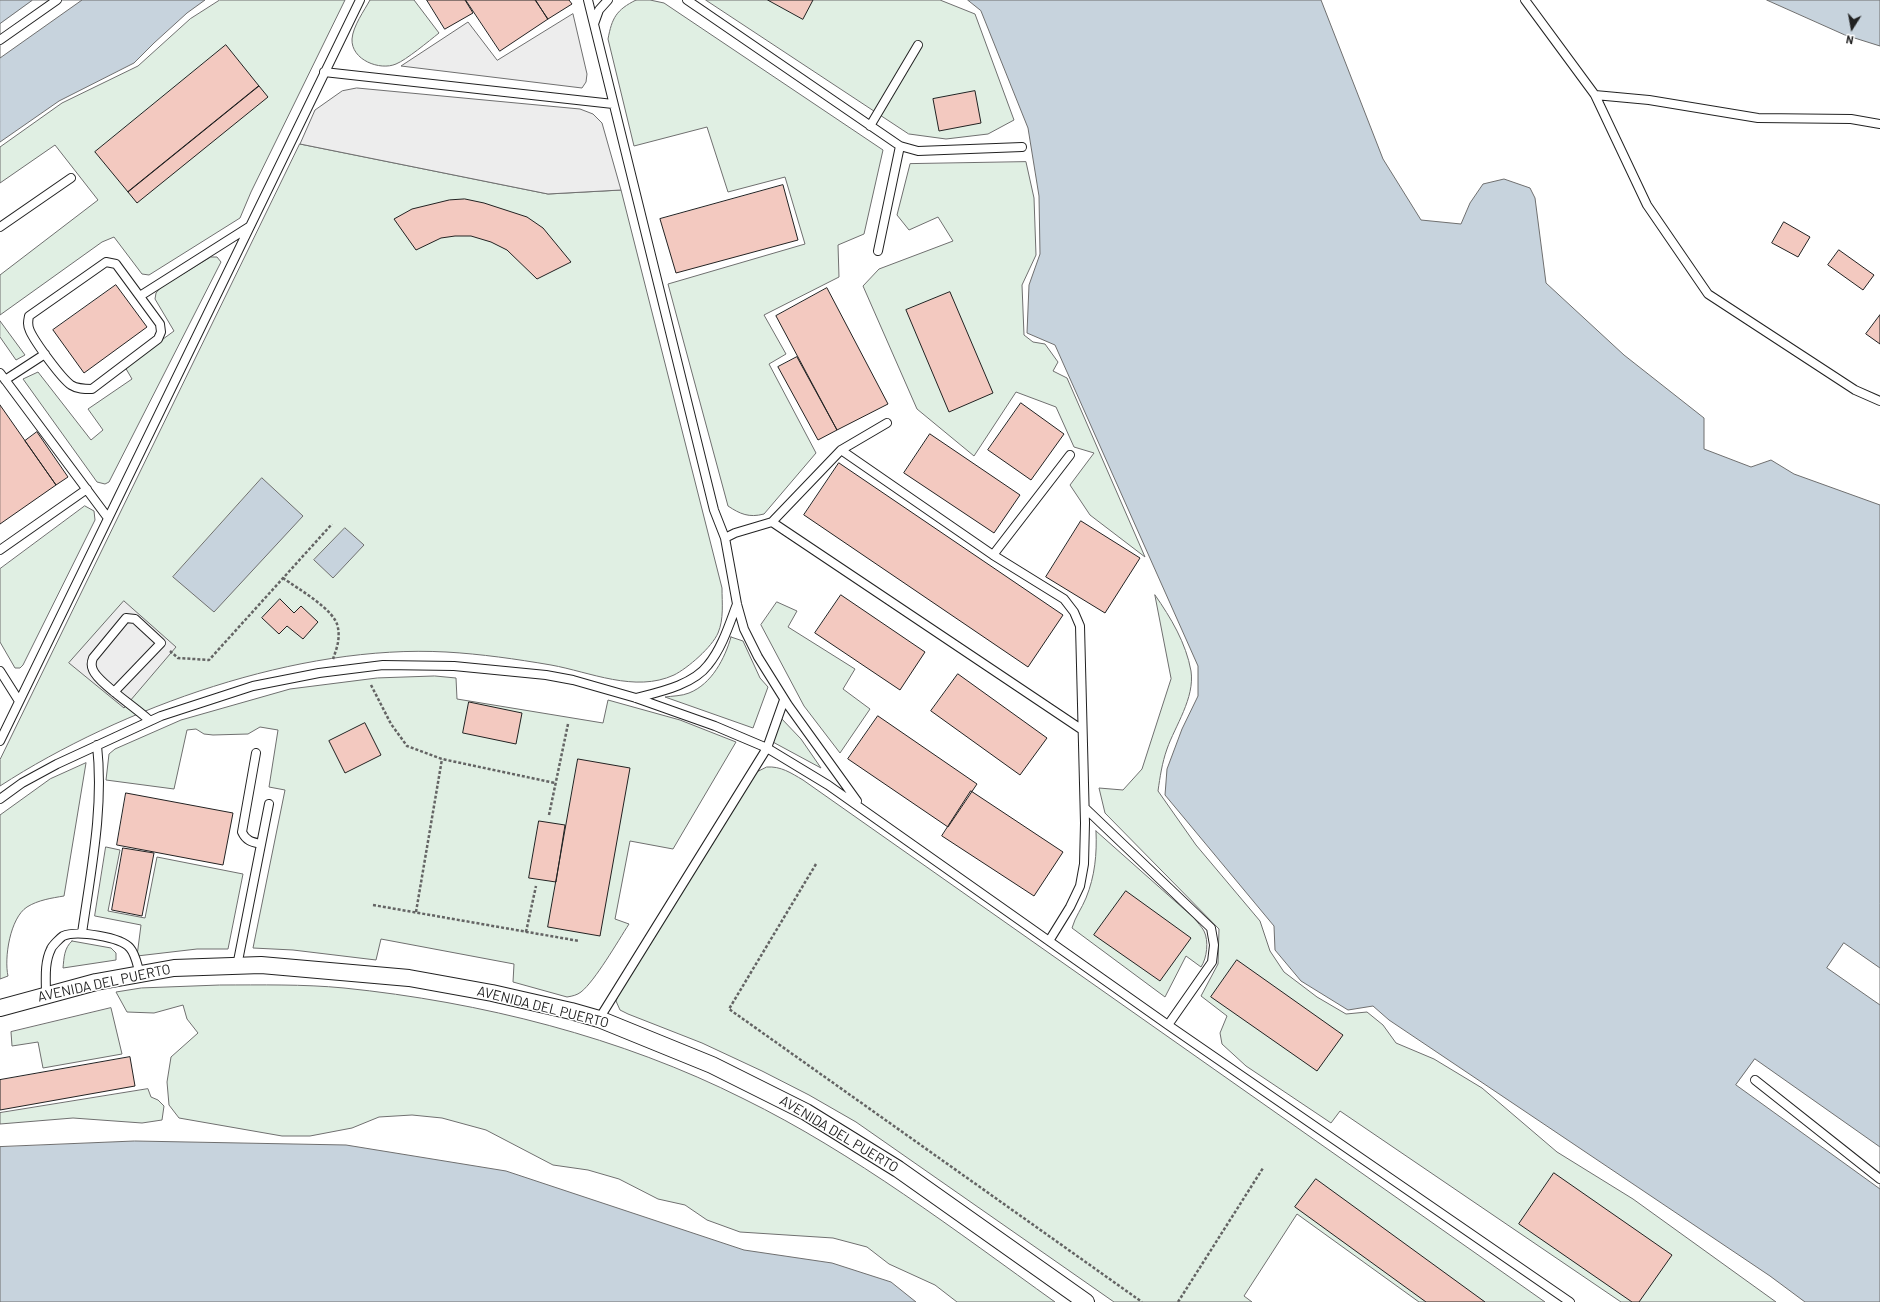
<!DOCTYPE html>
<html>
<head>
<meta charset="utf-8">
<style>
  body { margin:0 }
  #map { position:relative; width:1880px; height:1302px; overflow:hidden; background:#fff; font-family:Barlow,sans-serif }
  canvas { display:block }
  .north { position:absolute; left:1832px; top:8px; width:40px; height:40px; -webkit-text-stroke:3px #fff; paint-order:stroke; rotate:191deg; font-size:11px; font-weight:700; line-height:16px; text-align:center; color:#222 }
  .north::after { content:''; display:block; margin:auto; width:14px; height:18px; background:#222; clip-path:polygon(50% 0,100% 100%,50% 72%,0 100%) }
</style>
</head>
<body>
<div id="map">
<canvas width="1880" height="1302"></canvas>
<div class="north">N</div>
</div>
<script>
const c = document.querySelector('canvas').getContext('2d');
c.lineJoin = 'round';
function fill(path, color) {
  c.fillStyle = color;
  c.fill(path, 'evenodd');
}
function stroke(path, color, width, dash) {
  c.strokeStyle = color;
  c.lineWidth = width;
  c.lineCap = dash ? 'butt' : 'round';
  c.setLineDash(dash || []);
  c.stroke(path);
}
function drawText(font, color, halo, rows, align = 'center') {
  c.font = font + ' Barlow,sans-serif';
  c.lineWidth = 3;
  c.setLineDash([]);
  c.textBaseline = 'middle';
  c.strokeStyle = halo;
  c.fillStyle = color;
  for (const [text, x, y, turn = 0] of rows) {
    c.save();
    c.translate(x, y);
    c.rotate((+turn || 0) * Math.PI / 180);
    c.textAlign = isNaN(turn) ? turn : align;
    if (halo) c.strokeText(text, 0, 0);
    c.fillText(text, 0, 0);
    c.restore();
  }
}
const green = new Path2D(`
  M220,0h125l-94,192 -11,26 -91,57 -7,-1 -28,-37 -12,5 -102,73v-40l98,-75 -43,-55 -55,38v-36l62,-44 76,-37 52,-47z
  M370,0h44l25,33c-10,8 -33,27 -43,31 -16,7 -45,-4 -44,-25 1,-13 12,-28 18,-39z
  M636,0h14l14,3 219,147 -19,84 -26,11 1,32 -75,38 22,39 -17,10 47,89 -52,61c-15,4 -24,0 -36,-8l-60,-222 137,-40 -20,-67 -57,15 -21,-65 -73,19 -26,-107c4,-21 8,-29 28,-39z
  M706,0h234l35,14 39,106 -26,14 -42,5 -37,-5z
  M300,144l248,50 73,-4 101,398c0,15 2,31 -4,45 -6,14 -30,35 -44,42 -39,18 -84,-3 -123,-10 -35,-6 -70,-11 -105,-13 -147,-8 -324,55 -446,134v-26z
  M1026,162l8,36 2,57 -14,30 2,50 9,7 12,2 13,18 -5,9 14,7 78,179 -55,-42 -20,-30 24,-32 -20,-6 -18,-40 -40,-15 -42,64 -57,-47 -54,-123 16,-17 74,-28 -15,-24 -29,13 -12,-15 13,-51z
  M211,257h6l4,5 -112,220 -4,2 -8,-2 -74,-103 15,-7 53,68 12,-10 -15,-21 44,-30 -7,-12 49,-36 -19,-32 1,-6 4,-5z
  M0,321l25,34 -9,5 -16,-23z
  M85,506l9,5 1,9 -72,145 -3,3h-5l-15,-26v-73z
  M1155,595c16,23 31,48 36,76 4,27 -16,55 -24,78 -5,14 -7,28 -9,42l38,54 64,76 10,30 14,21 33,25 29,17 21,-2 16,13 13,18 38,16 48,29 75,64 76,47 143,103h-155l-281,-191 -9,12 -85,-57 -24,-22 -2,-11 7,-17 -26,-20 17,-32 1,-35 -114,-116 -6,-25 24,2 19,-21 29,-90z
  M777,602l20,9 -9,16 67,42 -12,20 27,20 -30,44 -36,-47 -43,-81z
  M731,637l12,4 17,37 8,9 -15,41 -88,-31c7,-1 17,-1 24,-4 23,-9 36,-35 42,-56z
  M435,676l21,2 1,21 146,24 5,-23 72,20 56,22 -63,107 -43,-8 -15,78 14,5c-11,17 -34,57 -48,68 -4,3 -8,4 -14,5l-54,-15 1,-18 -133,-25 -5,21 -83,-10 -40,-2 32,-158 -16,-3 9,-57 -18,-3 -12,7 -35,1 -9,-1 -8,-5 -9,1 -13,59 -68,-9 3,-26 6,-5 66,-29 109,-31 87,-11z
  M780,717l21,22 20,29 -50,-27z
  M86,763l-22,133c-12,2 -26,4 -37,11 -17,11 -23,51 -19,69l-8,3v-164l50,-36z
  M767,767c14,-1 24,6 36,13l742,522h-126l-122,-88 -53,82 8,6h-138l-258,-180 -47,-27 -47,-24 -60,-28 -74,-29 -8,-4 -4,-9 4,-11 133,-216z
  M1096,831l98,87c3,4 8,9 10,13 5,10 3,27 -3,36l-15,-11 -21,41 -93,-69c3,-11 10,-20 14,-30 9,-22 11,-44 10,-67z
  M106,847l14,3 -12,61 37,7 12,-61 86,17 -15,75h-31l-60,7 4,-31 -46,-9z
  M72,941l39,7 5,5v7l-53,8c1,-10 1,-20 9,-27z
  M220,985c41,0 83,-1 124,3 137,14 277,49 400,111 110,54 212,132 311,203h-98l-22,-17 -46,-21 -22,-17 -34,-9 -93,-6 -33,-12 -22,-15 -27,-6 -39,-20 -31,-9 -35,-5 -67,-35 -44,-12 -30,-3 -33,2 -27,11 -42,8h-28l-103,-18 -10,-13 -2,-23 4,-25 27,-24 -11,-14 -4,-14 -29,8 -27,-1 -11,-20 25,-4z
  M111,1008l11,46 -79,14 -5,-26 -26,4 -1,-14z
  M148,1089l3,8 7,3 6,6 -2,14 -20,3 -69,-5 -73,6v-11z`);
fill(green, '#e0efe3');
stroke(green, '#6f6f6f', 1);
const parking = new Path2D(`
  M573,14l14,60 -1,8 -4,6 -181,-22 67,-44 29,38z
  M357,88l223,21 13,5 9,9 19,67 -73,4 -248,-50 15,-34 27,-19z
  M124,601l52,46 -52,61 -55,-45z`);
fill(parking, '#ededed');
stroke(parking, '#6f6f6f', 1);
const water = new Path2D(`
  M0,0h205l-18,13 -33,30 -20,20 -75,38 -59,41z
  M968,0h353l62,159 38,61 40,4 9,-21 13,-19 21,-5 26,9 5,10 11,85 78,72 80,63v31l47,18 20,-7 23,14 86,31v797h-75l-35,-26 -381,-256 -16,-14 -25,4 -47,-29 -26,-31 -1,-24 -109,-131 2,-26 15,-40 16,-33v-30l-143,-321 -28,-12 2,-48 11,-31 -1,-58 -11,-68 -47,-117z
  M1767,0h113v46l-35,-11z
  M262,478l41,38 -89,96 -41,-35z
  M345,528l19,17 -31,33 -19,-18z
  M135,1141l211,4 160,26 238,79 88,13 59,19 25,20h-916v-155z`);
fill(water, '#c7d3dd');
stroke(water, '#6f6f6f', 1);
const pier = new Path2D(`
  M33,0h49l-82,58v-34z
  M1844,943l36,25v37l-53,-37z
  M1755,1059l125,88v42l-144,-104z`);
fill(pier, '#fff');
stroke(pier, '#6f6f6f', 1);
const building = new Path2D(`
  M427,0h38l8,13 -28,16z
  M466,0h69l13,19 -48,32z
  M536,0h33l3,4 -24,15z
  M768,0h45l-10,19z
  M226,45l33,41 -131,106 -33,-40z
  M259,86l9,11 -131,106 -9,-11z
  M975,91l6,32 -42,8 -6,-32z
  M783,185l15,55 -122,33 -16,-54z
  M465,199l19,4 43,14 16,11 28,34 -34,17 -30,-29 -16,-8 -20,-6h-16l-14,2 -25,12 -22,-31 18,-10 37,-9z
  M1784,222l26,15 -12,20 -26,-14z
  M1839,250l35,25 -11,15 -35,-25z
  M116,285l31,42 -63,46 -31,-43z
  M827,288l61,116 -51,26 -61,-114z
  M950,292l43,101 -44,19 -43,-102z
  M1880,315v29l-14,-10z
  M797,357l40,73 -19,10 -40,-73z
  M1021,403l43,31 -33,46 -43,-30z
  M0,405l56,80 -56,39z
  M37,432l31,45 -12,8 -31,-44z
  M930,434l90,61 -26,38 -90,-60z
  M839,463l224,152 -35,52 -224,-152z
  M1081,521l59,37 -35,55 -59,-36z
  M841,595l84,57 -25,38 -85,-57z
  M280,599l14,14 7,-7 17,16 -15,17 -16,-13 -8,8 -17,-16z
  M958,674l89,64 -27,37 -89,-64z
  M469,702l53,11 -6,31 -53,-11z
  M878,716l99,68 -29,43 -100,-68z
  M365,723l16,32 -36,18 -16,-32z
  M578,759l52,9 -30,168 -52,-9z
  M971,791l92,61 -29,44 -92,-60z
  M126,793l107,20 -10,52 -106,-20z
  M539,821l26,4 -9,57 -27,-4z
  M123,848l31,5 -12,63 -30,-6z
  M1126,891l65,47 -31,43 -66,-46z
  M1237,960l106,75 -26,36 -106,-74z
  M130,1057l5,29 -135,24v-30z
  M1554,1173l118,82 -33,47h-7l-113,-78z
  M1316,1179l169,123h-59l-131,-95z`);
fill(building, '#f3c9c0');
stroke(building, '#222', 1);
const service = new Path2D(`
  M588,0l126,510 11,28 12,66 7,25 14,28 30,48 69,96
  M687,0l213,146 18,5 104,-4
  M1525,0l70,95 52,110 61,89 147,96 25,11
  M594,24l5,-14 9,-10
  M0,40l57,-40
  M324,72l289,32
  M1595,95l54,5 109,18 93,1 29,5
  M870,126l48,-81
  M0,227l71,-49
  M878,251l22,-105
  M106,262l10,2 44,60 1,8 -3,7 -66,50c-8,0 -15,0 -21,-4 -10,-7 -36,-43 -41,-54 -3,-6 -2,-10 -1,-15z
  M140,296l109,-69
  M0,373l108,145
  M5,380l40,-26
  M841,450l152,105 71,44 10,13 6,14 5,197 -1,41 -4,22 -10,21 -21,34
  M772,522l69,-72 46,-27
  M725,538l10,-5 37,-11 309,207
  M0,550l87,-61
  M993,555l77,-100
  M0,671l19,30
  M114,692l47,-49 -26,-24 -9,-1 -33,40c-2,5 -2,8 0,12 5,13 45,39 57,51
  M636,698c23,-6 57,-13 72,-33 14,-17 21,-40 29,-61
  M0,741l360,-741
  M256,753l-14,79c4,9 10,10 19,12
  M0,799l22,-16 35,-19 104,-48 92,-30 66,-13 64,-8 71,1 92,9 27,5 63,18 79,28 52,22 61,37 340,240 402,277
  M1085,808l126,120 3,17 -2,17 -44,63
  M82,933c9,-63 22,-125 15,-188
  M237,966l32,-162
  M46,995c0,-15 -2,-32 5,-46 1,-3 9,-11 12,-13 14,-6 58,1 67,12 6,7 7,17 10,26
  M599,1019l168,-271 17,-48
  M1755,1080l125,99`);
const minor = new Path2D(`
  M0,1008l96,-26 78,-14 87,-3 148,13 83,15 79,18 28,8 113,46 94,47 92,57 188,133`);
stroke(service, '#222', 10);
stroke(minor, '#222', 18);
stroke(new Path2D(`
  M283,578c15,11 53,32 55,50 2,11 -1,20 -5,31
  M170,651l8,7 31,2 123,-136
  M371,685l20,39 16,22 35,13 113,24
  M549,815l19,-91
  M816,864l-87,145 413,293
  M373,905l206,36
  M416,912l26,-153
  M526,932l10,-46
  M1178,1302l85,-134`), '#646464', 2.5, [3, 2]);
stroke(service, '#fff', 8);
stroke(minor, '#fff', 16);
drawText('14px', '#222', '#fff', [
  ["AVENIDA DEL PUERTO",104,983,-12],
  ["AVENIDA DEL PUERTO",543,1007,14],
  ["AVENIDA DEL PUERTO",839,1134,31]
]);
</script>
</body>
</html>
